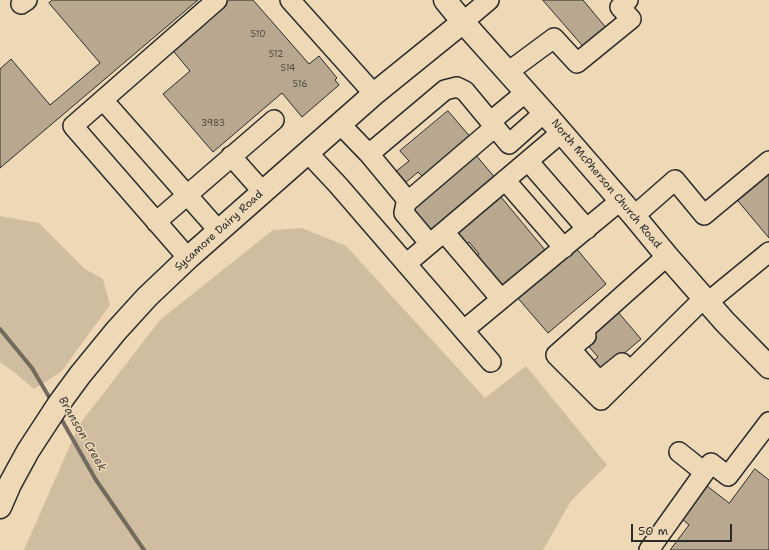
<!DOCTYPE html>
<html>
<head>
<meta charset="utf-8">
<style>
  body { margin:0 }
  #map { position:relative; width:769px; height:550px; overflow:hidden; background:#eed9b7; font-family:"Shantell Sans",sans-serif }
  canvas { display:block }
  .scale { position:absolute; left:631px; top:524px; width:101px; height:18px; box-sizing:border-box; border:2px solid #2b2b2b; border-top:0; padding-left:5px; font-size:12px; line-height:14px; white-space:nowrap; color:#2b2b2b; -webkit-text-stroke:3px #eed9b7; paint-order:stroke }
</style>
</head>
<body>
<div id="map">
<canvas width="769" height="550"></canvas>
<div class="scale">50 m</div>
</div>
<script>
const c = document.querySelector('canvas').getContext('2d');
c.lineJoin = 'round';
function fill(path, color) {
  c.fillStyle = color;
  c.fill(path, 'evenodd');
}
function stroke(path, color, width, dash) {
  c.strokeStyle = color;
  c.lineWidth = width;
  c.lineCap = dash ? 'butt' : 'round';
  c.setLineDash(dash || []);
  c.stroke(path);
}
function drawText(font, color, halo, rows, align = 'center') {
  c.font = font + ' "Shantell Sans",sans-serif';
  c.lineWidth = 3;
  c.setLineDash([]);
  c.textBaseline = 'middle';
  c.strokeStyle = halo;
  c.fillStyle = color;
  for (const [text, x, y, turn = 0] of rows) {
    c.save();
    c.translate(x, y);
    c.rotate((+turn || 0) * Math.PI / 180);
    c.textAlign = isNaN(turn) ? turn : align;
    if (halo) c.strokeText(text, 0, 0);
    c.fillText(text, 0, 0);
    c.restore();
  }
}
fill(new Path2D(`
  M0,216l39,7 46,46 18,10 7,26 -49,67 -27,17 -19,-16 -15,-11z
  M302,228l44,18 139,152 41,-32 81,99 -36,36 -28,49h-519l55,-125 81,-105 113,-90z`), '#cfbda0');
stroke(new Path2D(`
  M0,329l32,39 20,34
  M59,415l37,65 48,70`), '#726a5e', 4);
const building = new Path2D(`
  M53,0h145l-198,168v-99l11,-10 39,46 50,-42 -51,-60z
  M225,0h28l56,64 10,-8 18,22 -2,2 4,5 -37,32 -20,-24 -69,59 -50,-58 27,-23 -20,-24z
  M543,0h40l24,29 -22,19z
  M448,111l25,29 -47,40 -8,-8 -14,12 -10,-11 15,-12 -9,-10z
  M475,154l21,25 -66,55 -20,-24z
  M769,175v63l-31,-37z
  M501,197l44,53 -43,37 -26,-31 3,-2 -10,-12 -3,3 -9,-12z
  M575,247l31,37 -58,49 -32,-37z
  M618,312l23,27 -34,29 -3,-3 -7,6 -6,-8 7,-6 -14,-16z
  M755,469l14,11v70h-99l19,-25 -7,-6 25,-33 22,17z`);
fill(building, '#b8a890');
stroke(building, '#2b2b2b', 1);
const minor = new Path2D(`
  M290,0l84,94
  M21,4l6,-4
  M463,22l26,-22
  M508,72l46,-34 23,25 54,-44 -11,-12 8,-7
  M103,100l116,131
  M490,122l36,-30
  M340,124l29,30 76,-64 12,-3 8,4 44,53 36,-32
  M308,153l30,32 153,177
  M369,154l39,47
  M231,156l32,36
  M528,161l59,68
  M505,180l59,68
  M634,216l41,-36 29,35 65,-54
  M156,222l118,-102
  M444,232l57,67
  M430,244l-26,-31 2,-10 89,-76
  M667,256l-111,99 45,45 103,-102
  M188,258l-115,-132 144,-126
  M406,264l156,-132
  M708,302l61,-50
  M464,330l157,-130
  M586,336c-6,5 -14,9 -11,18l22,25 4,1 21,-17
  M679,452l25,20
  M649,550l62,-87 17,13 41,-54`);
const major = new Path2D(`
  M445,0l18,22 86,96 85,98 33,40 58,66 44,45
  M0,507l10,-23 18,-33 30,-46 22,-30 36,-44 31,-34 41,-39 186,-164 89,-72`);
stroke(minor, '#2b2b2b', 22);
stroke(major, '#2b2b2b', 25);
stroke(minor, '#eed9b7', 19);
stroke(major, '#eed9b7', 22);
drawText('9px', '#4e4a44', null, [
  ["510",258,35],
  ["512",276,55],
  ["514",288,69],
  ["516",300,85],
  ["3983",213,124]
]);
drawText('11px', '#2b2b2b', '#eed9b7', [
  ["North McPherson Church Road",606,184,50],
  ["Sycamore Dairy Road",219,231,-42]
]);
drawText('italic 12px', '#494540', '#eed9b7', [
  ["Branson Creek",82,434,60]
]);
</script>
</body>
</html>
